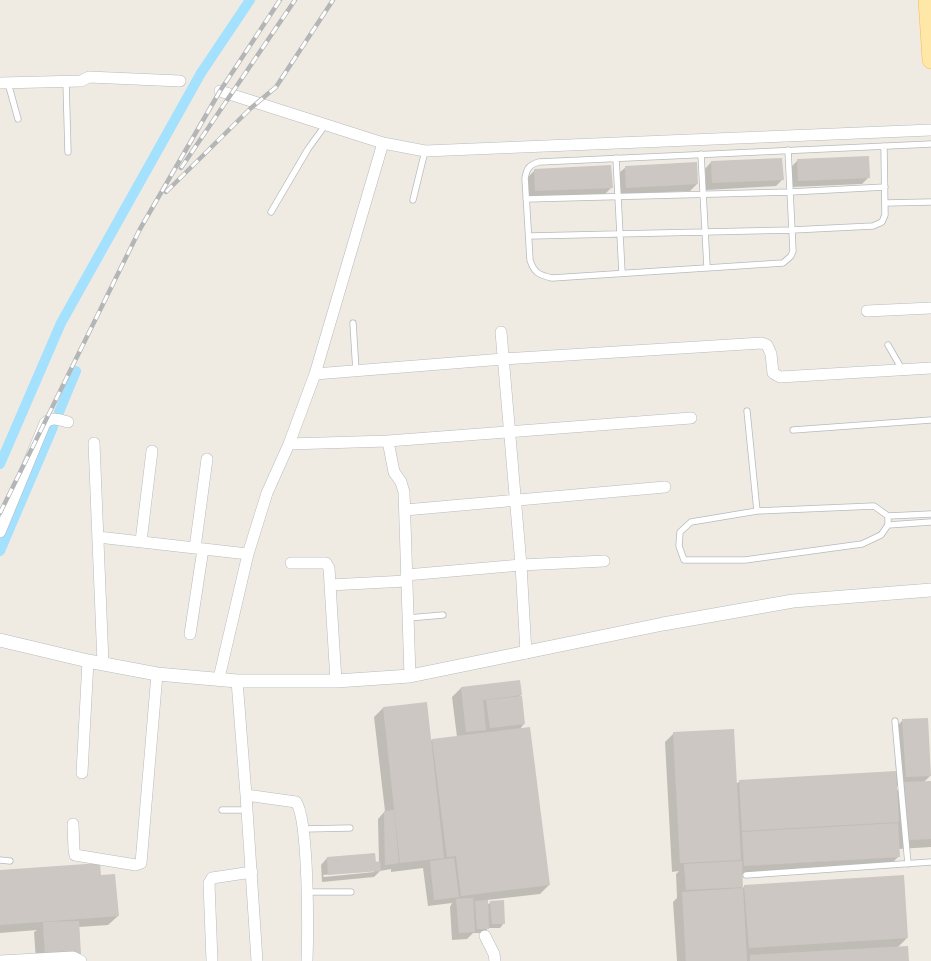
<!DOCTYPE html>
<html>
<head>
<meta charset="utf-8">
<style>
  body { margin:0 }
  canvas { display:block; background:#efebe3 }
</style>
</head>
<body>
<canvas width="931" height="961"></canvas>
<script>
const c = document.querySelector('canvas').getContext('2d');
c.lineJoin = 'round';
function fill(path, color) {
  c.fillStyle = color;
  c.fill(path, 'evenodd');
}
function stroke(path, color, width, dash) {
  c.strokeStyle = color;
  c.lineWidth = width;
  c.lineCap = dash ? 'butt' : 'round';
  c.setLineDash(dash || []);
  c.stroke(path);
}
fill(new Path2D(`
  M798,160l71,17 -7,7 -70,3 -1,-20z
  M711,162l71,18 -6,6 -70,4 -1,-21z
  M626,167l71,17 -7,7 -70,3 -1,-21z
  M535,170l77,17 -7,7 -76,4 -1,-21z
  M461,688l60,7 -3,3 6,26 -5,6 30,155 -9,9 -53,6v5l4,-3 13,21 -4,5h-12l-4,5h-11l-6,6 -15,1 -2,-33 2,-4 -24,3 -5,-38 -32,4v-3l-11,2 -6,6 -52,5 -1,-17 6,-7 52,4 -1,-43 7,-8 -11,-94 9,-9 47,32 27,-3 -5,-40zM374,870v2l-50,5 -1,-2z
  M903,720l27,56 -6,6h7v65l-32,2v7l-9,9 -148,9v14l3,-2 162,52 -10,10 11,13h-231l-4,-59 4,-4 -1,-24 3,-3 -7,1 -7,-130 9,-9 62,51 4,-3 156,-9 -2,-43zM896,786h6l-6,5z
  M0,871l100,5 18,40 -10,9 -29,2 1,27 -7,7h-37l-2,-29 3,-2 -37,3z`), '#0003');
stroke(new Path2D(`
  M59,412l17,-41
  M0,464l61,-141 140,-250 49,-73
  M0,551l53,-124`), '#a3e1ff', 10);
fill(new Path2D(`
  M869,156l1,22 -72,3 -1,-22z
  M782,158l2,22 -72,3 -1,-22z
  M697,162l1,22 -72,4 -1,-22z
  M611,165l2,23 -78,3 -1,-22z
  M520,680l2,15 -39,5 3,30 -20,2 -5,-45z
  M522,696l3,28 -35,4 -4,-28z
  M427,702l17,156 -44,5 -17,-156z
  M928,718l3,58 -25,1 -4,-58z
  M530,727l20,158 -89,11 -5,-40 -9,1 -15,-118z
  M734,729l7,131 -61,3 -7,-131z
  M896,771l3,51 -157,9 -3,-51z
  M931,781v58l-24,1 -3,-58z
  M394,810l5,53 -14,2 -1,-54z
  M898,823l2,34 -156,9 -2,-34z
  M375,853l1,9 4,-1 1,10 -53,4 -1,-18z
  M454,858l5,39 -25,3 -4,-39z
  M742,861l1,26 -57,3 -2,-26z
  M100,863l1,12 14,-1 4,42 -119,9v-55z
  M904,875l4,63 -159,10 -5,-63z
  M743,888l4,73h-61l-4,-69z
  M473,898l2,34 -16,1 -3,-34z
  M488,900l1,29h-12l-2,-28z
  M504,900l1,24h-13l-2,-23z
  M79,921l2,33 -36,2 -2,-34z
  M908,946l1,15h-159v-6z`), '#ccc7c2');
const service = new Path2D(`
  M66,82l2,70
  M8,83l10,36
  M788,150l5,101 -2,5 -8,7 -231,15c-13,-3 -18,-5 -22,-18l-5,-82c2,-10 4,-13 14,-16l392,-18
  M701,154l6,113
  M616,158l6,115
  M526,199l264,-7 95,-5
  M413,200l12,-49
  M885,203l46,-1
  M271,212l37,-63 18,-25
  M529,236l263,-6 81,-4 9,-4 3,-7 -1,-69
  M353,323l3,48
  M888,345l15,26
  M747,411l10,100
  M793,430l138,-10
  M888,516v9l-7,10 -19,9 -117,16h-61l-5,-14 1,-14 11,-10 66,-11 117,-5 14,10 43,-2
  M888,525l43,-3
  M408,618l35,-3
  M895,721l13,143
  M222,810h24
  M303,829l47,-1
  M0,860l10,1
  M746,875l185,-13
  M307,892h44`);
const minor = new Path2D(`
  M0,83l81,-2 8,-4 91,4
  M220,91l163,52 42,8 506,-21
  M867,311l64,-3
  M501,332l20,233 5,88
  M315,374l188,-15 259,-16 5,2 4,9 2,19 7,4 151,-9
  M388,441l6,31 7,10 3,10 6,184
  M94,443l9,220
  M289,444l99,-3 303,-23
  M207,459l-12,89 53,6
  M405,510l260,-23
  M0,532l45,-109c7,-7 15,-3 23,-1
  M98,537l97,11
  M141,541l11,-90
  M291,563h35l3,5 7,113
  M406,575l115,-10 83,-4
  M330,585l76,-4
  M190,634l13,-85
  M219,678l29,-124 19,-61 22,-49 26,-70 68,-231
  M237,681l9,114 11,166
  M82,773l6,-112
  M246,795l50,7c13,18 12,132 11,159
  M73,824l1,26 1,5 61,10 5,-2 16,-189
  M485,936l9,18 1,7
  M0,961l73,-4 8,4
  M212,961l-3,-78 3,-5 40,-6`);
const tertiary = new Path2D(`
  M0,640l88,21 69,13 80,7h99l74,-5 253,-52 130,-23 138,-11`);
const primary = new Path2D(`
  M927,0l4,60`);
stroke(service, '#b6babe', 7);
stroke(minor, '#b6babe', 12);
stroke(tertiary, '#b6babe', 14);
stroke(primary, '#f9b851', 18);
stroke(service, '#fff', 5.5);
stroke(minor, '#fff', 11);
stroke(tertiary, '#fff', 13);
stroke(primary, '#ffe7a8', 17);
const rail = new Path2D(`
  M181,168l114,-168
  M166,192l85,-84 25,-21 57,-87
  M0,513l140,-284 80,-138 60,-91`);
stroke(rail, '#b4b5b6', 4.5);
stroke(rail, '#fff', 3, [9]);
</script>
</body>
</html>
